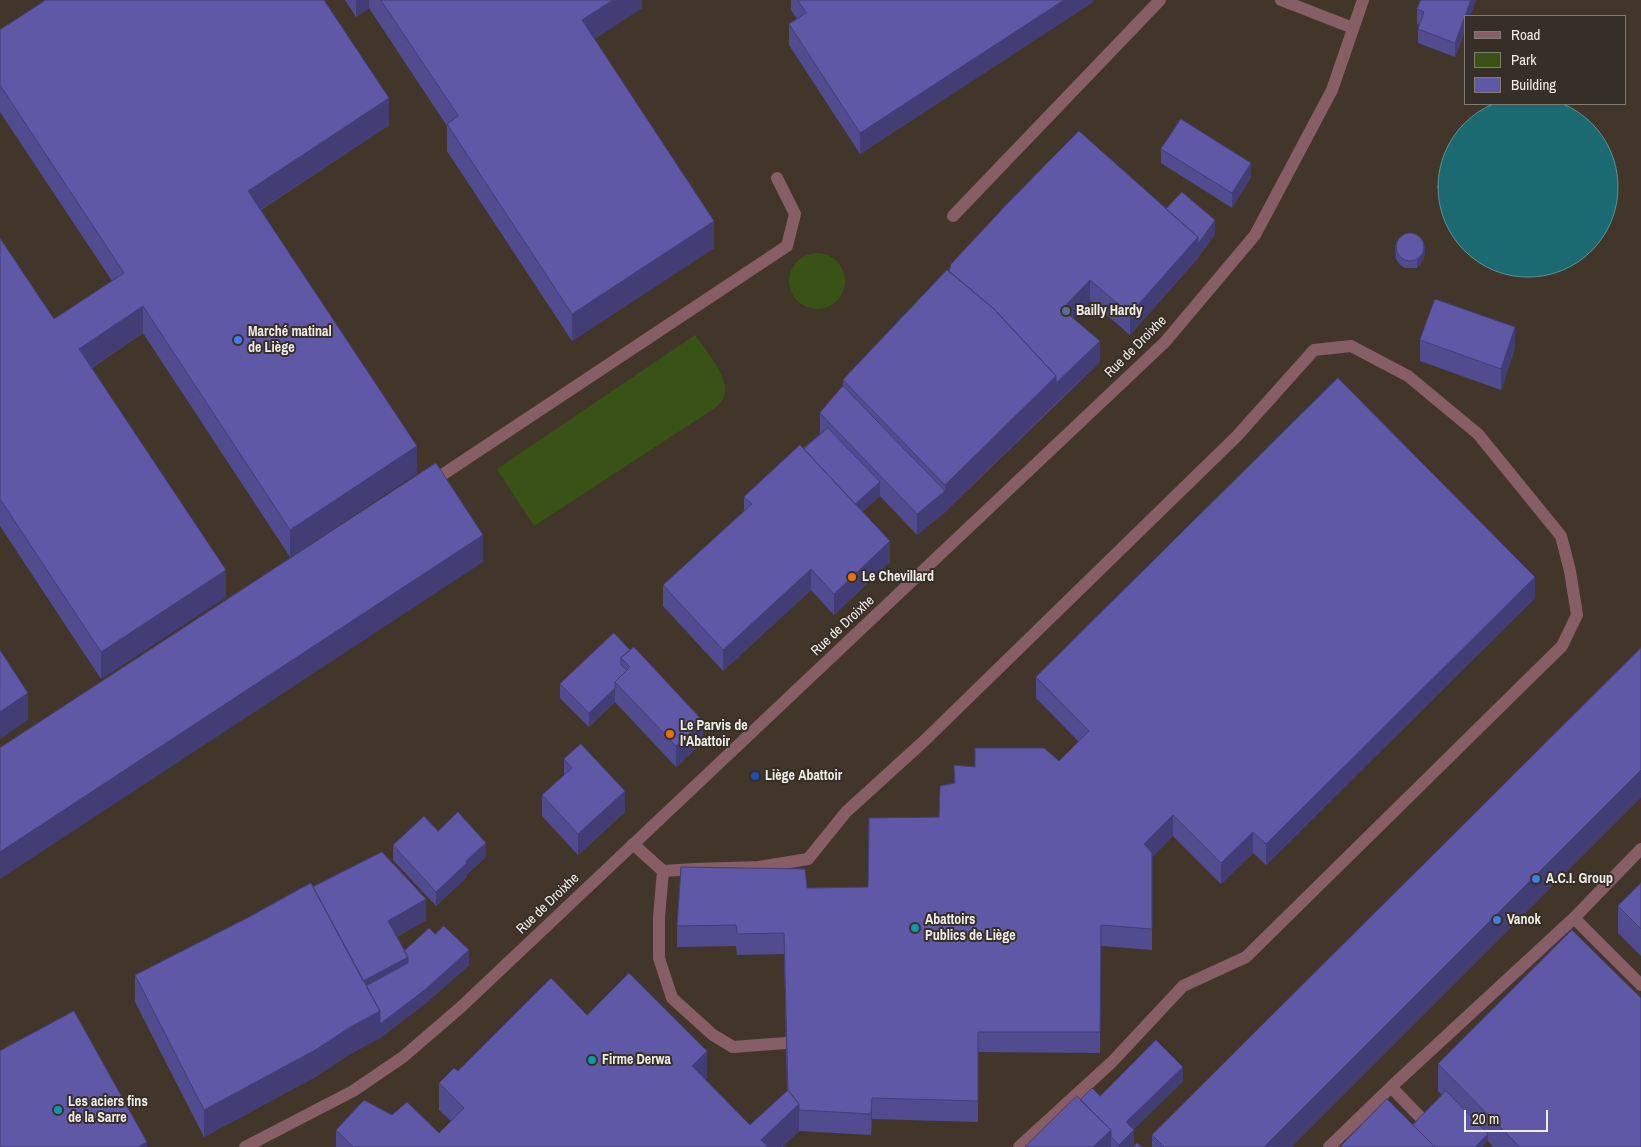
<!DOCTYPE html>
<html>
<head>
<meta charset="utf-8">
<style>
  body { margin:0 }
  #map { position:relative; width:1641px; height:1147px; overflow:hidden; background:#362f28; font-family:"Archivo Narrow",sans-serif }
  canvas { display:block }
  .legend { position:absolute; left:1464px; top:15px; width:162px; height:90px; box-sizing:border-box; background:#362f28; border:1px solid #817b74; margin:0; padding:6px 9px; list-style:none; font-size:15px; color:#f1ece7 }
  .legend li { display:flex; align-items:center; gap:10px; height:25px }
  .legend b { width:25px; border:1px solid #817b74 }
  .scale { position:absolute; left:1464px; top:1110px; width:84px; height:22px; box-sizing:border-box; border:2px solid #f1ece7; border-top:0; padding-left:6px; font-size:15px; line-height:18px; white-space:nowrap; color:#f1ece7; -webkit-text-stroke:4px #362f28; paint-order:stroke }
</style>
</head>
<body>
<div id="map">
<canvas width="1641" height="1147"></canvas>
<ul class="legend">
<li><b style="height:6px;background:#875e66"></b>Road</li>
<li><b style="height:14px;background:#385315"></b>Park</li>
<li><b style="height:14px;background:#5e58a7"></b>Building</li>
</ul>
<div class="scale">20 m</div>
</div>
<script>
const c = document.querySelector('canvas').getContext('2d');
c.lineJoin = 'round';
function fill(path, color) {
  c.fillStyle = color;
  c.fill(path, 'evenodd');
}
function stroke(path, color, width, dash) {
  c.strokeStyle = color;
  c.lineWidth = width;
  c.lineCap = dash ? 'butt' : 'round';
  c.setLineDash(dash || []);
  c.stroke(path);
}
function drawText(font, color, halo, rows, align = 'center') {
  c.font = font + ' "Archivo Narrow",sans-serif';
  c.lineWidth = 4;
  c.setLineDash([]);
  c.textBaseline = 'middle';
  c.strokeStyle = halo;
  c.fillStyle = color;
  for (const [text, x, y, turn = 0] of rows) {
    c.save();
    c.translate(x, y);
    c.rotate((+turn || 0) * Math.PI / 180);
    c.textAlign = isNaN(turn) ? turn : align;
    if (halo) c.strokeText(text, 0, 0);
    c.fillText(text, 0, 0);
    c.restore();
  }
}
fill(new Path2D(`
  M0,0h1641v1147h-1641zM1465,16h160v88h-160z`), '#42362b');
fill(new Path2D(`
  M789 281a28 28 0 1 1 56 0a28 28 0 1 1-56 0Z
  M695,335c10,15 38,45 28,64 -2,3 -6,7 -8,9l-181,118 -37,-57z`), '#385315');
const water = new Path2D(`
  M1438 187a90 90 0 1 1 180 0a90 90 0 1 1-180 0Z`);
fill(water, '#1b6a72');
stroke(water, '#5b9195', 1);
stroke(new Path2D(`
  M1281,0l72,28
  M953,216l207,-216
  M430,483l357,-237 8,-32 -18,-36
  M633,844l30,27 32,-2 64,-2 49,-8 38,-47 77,-70 314,-306 77,-86 37,-4 57,30 70,58 83,102 9,35 7,44 -15,31 -316,311 -63,29 -71,76 -93,85
  M663,871l-4,46v41l13,40 41,37 20,12 53,-4
  M1391,1087l33,34
  M1329,1147l62,-60 183,-169 67,-69`), '#875e66', 12);
stroke(new Path2D(`
  M1574,918l67,67
  M245,1147l108,-56 50,-34 58,-50 704,-665 90,-107 77,-145 31,-90`), '#875e66', 12);
fill(new Path2D(`
  M345,0h297v8l-48,31 120,209 -142,93 -125,-190v-25l-78,-118 -13,9z
  M791,0h302v2l-233,152 -71,-109v-21l8,-5 -6,-9z
  M1421,0h55l-6,16h-5v15l-10,26 -37,-14v-14l2,-4 -3,-1v-15z
  M0,30l389,95 -128,85 156,263 -127,84 -147,-224 -51,35 134,229 -125,82 -101,-153v-288l54,81 58,-38 -112,-169z
  M1161,149l90,28 -19,31 -71,-45z
  M1166,209l49,25 -17,24 -68,77 -40,-34 -17,18 27,43 -155,150 -28,23 -37,-39 -18,16 28,50 -56,53 -23,-25 -88,81 -60,-65v-21l81,-74v-14l76,-63v-21l23,-27v-6l106,-109z
  M1395,245l30,8 -2,8 -6,7h-12l-5,-3 -4,-6z
  M1420,340l95,8 -14,42 -81,-29z
  M1535,598l-269,267 -13,-12 -32,31 -48,-48 -21,21v93l-51,-4 -1,107 -122,-1v70l-106,-3 -1,16 -72,-4 -17,16h-446v-17l56,-15 47,18 12,-12 -12,-11v-27l19,-12 129,-56 120,63 -2,2 45,45 37,-34 -3,-137 -47,1 -1,-9 -59,1v-21l130,-38 61,-1 71,-70 15,-34v-18l21,2 84,-6 20,-19 -43,-44v-21z
  M614,633l89,109 -27,25 -61,-65 -26,25 -29,-29v-14z
  M1641,648v149l-350,350h-139v-12z
  M564,759l61,53 -47,43 -36,-39v-21l22,-20z
  M438,831l48,26 -19,17v3l-31,29 -43,-46v-15z
  M1641,883v73l-23,-23v-27z
  M313,887l113,33 -29,17 7,14 65,14 -43,38 -46,35 -30,16 -33,22 -113,61 -69,-135v-27z
  M1438,1064l203,83h-148l-5,-6 -75,-16 29,-30 -4,-4z
  M1183,1081l-50,49 1,14 -3,3h-106l55,-47z`), '#514c90');
fill(new Path2D(`
  M356,0h13v8l-13,9z
  M613,0h29v8l-60,39v-27z
  M1064,0h29v2l-233,152v-21z
  M1471,0h5l-6,16h-5z
  M1465,16v15l-10,26v-14z
  M389,98v27l-141,93v-27z
  M1251,163v14l-19,31v-15z
  M1215,220v14l-17,24 -68,77v-21l68,-77z
  M714,221v27l-142,93v-27z
  M1425,245v8l-2,8 -6,7v-7z
  M1090,280v21l-28,29v-21z
  M143,306v27l-64,43v-27z
  M1515,327v21l-14,42v-21z
  M1100,341v21l-44,41v-20z
  M1056,376v27l-111,109 -28,23v-21l28,-23v-6z
  M417,446v27l-127,84v-27z
  M880,482v14l-28,25v-14z
  M483,535v27l-483,317v-27z
  M890,541v21l-56,53v-21z
  M811,569v21l-88,81v-21z
  M226,570v27l-125,82v-27z
  M1535,577v21l-269,267v-21z
  M615,688v14l-26,25v-14z
  M28,693v27l-28,19v-27z
  M703,721v21l-27,25v-21z
  M1641,770v27l-350,350h-27z
  M625,791v21l-47,43v-21z
  M1173,815v21l-29,29v-21z
  M1253,832v21l-32,31v-21z
  M486,843v14l-19,17v3l-31,29v-14l30,-31z
  M426,899v21l-38,22v-21z
  M469,950v15l-43,38 -46,35v-14z
  M408,957v21l-41,22 -6,-18z
  M380,1011v27l-30,16 -33,22 -113,61v-27z
  M707,1051v27l-15,15v-27z
  M1183,1067v14l-57,56v-15z
  M872,1098v21l-1,16v-21z
  M799,1104v27l-17,16h-21v-7z
  M1111,1130v17h-18z
  M1134,1130v14l-3,3h-12v-2z
  M1488,1134v7l-6,6h-7z
  M147,1142v5h-9z`), '#423e75');
const building = new Path2D(`
  M46,0h278l65,98 -141,93 169,255 -127,84 -147,-224 -64,43 147,221 -125,82 -101,-153v-261l54,81 70,-46 -124,-188v-55z
  M381,0h232l-31,20 132,201 -142,93 -125,-190 11,-8z
  M798,0h266l-204,133 -71,-109 17,-11z
  M1421,0h50l-16,43 -37,-14 6,-17 -7,-3z
  M1181,119l70,44 -19,30 -71,-44z
  M1079,131l119,106 -68,77 -40,-34 -28,29 38,32 -44,42v-7l-62,-67 -45,-38 2,-7 56,-60z
  M1182,192l33,28 -17,24v-7l-32,-28z
  M1396 247a14 14 0 1 1 28 0a14 14 0 1 1-28 0Z
  M947,270l47,39 62,67 -111,109 -102,-105z
  M1435,299l80,28 -14,42 -81,-29z
  M1338,378l197,199 -269,267 -13,-12 -32,31 -48,-48 -29,29 8,9v76l-51,-4 -1,107h-122v69l-106,-3 -1,16 -72,-4v-6l-11,-14 -4,-157 -47,1 -1,-9 -59,1 4,-59 124,2 2,19 61,-1 1,-69 70,-1 1,-31 15,-3 -1,-18 21,2v-19h69l15,13 30,-30 -53,-54z
  M843,386l102,105 -28,23 -97,-101z
  M828,428l52,54 -25,22 -51,-55z
  M800,445l90,96 -56,53 -23,-25 -88,81 -60,-65 89,-81 -8,-7z
  M436,463l47,72 -483,317v-104z
  M614,633l16,17 -9,8v7l6,5 -12,12v6l-26,25 -29,-29z
  M634,647l69,74 -27,25 -61,-64 15,-15 -9,-9z
  M1641,648v122l-377,377h-100l-12,-12z
  M0,650l28,43 -28,19z
  M581,744l44,47 -47,43 -36,-39 30,-27 -8,-9z
  M458,812l28,31 -20,18 1,2 -31,29 -43,-47 31,-29 14,15z
  M382,852l44,47 -38,22 20,36 -45,24 -50,-94z
  M311,883l69,128 -30,16 -33,22 -113,61 -69,-135 114,-58z
  M1641,883v46l-23,-23z
  M444,926l25,24 -43,39 -46,35v-13l-14,-25 42,-23v-6l-4,-6 25,-23 6,6z
  M1572,930l69,68v149h-121l-82,-83z
  M629,973l78,78 -15,15 58,59 38,-35 11,14 -38,36 7,7h-415l-17,-17 28,-30 28,15 15,-13 32,31 25,-25 -25,-25 15,-15 4,3 93,-93 36,37z
  M74,1011l73,131 -9,5h-138v-96z
  M1156,1040l27,27 -57,55 8,8 -15,15 -8,-8v-7l-31,-30 12,-12 8,8z
  M1446,1091l42,43 -13,13h-40l-22,-22z
  M1077,1096l34,34 -18,17h-68z
  M1387,1099l48,48h-95z
  M1137,1143l5,4h-9z`);
fill(building, '#5e58a7');
stroke(building, '#423e75', 1);
for (const [x, y, r, color] of [
  [1066,311,5,"#5c6f8a"],
  [238,340,5,"#3f7fe0"],
  [852,577,5,"#e8710a"],
  [670,734,5,"#e8710a"],
  [755,776,5,"#1a4fb4"],
  [1536,879,5,"#3f7fe0"],
  [1497,920,5,"#3f7fe0"],
  [915,928,5,"#0f9aa8"],
  [592,1060,5,"#0f9aa8"],
  [58,1110,5,"#0f9aa8"]
]) {
  const dot = new Path2D();
  dot.arc(x, y, r, 0, 2 * Math.PI);
  c.fillStyle = color;
  c.fill(dot);
  stroke(dot, '#362f28', 2);
}
drawText('bold 14px', '#f1ece7', '#362f28', [
  ["Bailly Hardy",1076,311],
  ["Marché matinal",248,332],
  ["de Liège",248,348],
  ["Le Chevillard",862,577],
  ["Le Parvis de",680,726],
  ["l'Abattoir",680,742],
  ["Liège Abattoir",765,776],
  ["A.C.I. Group",1546,879],
  ["Abattoirs",925,920],
  ["Publics de Liège",925,936],
  ["Vanok",1507,920],
  ["Firme Derwa",602,1060],
  ["Les aciers fins",68,1102],
  ["de la Sarre",68,1118]
], 'left');
drawText('14px', '#f1ece7', '#362f28', [
  ["Rue de Droixhe",1136,347,-45],
  ["Rue de Droixhe",843,626,-43],
  ["Rue de Droixhe",548,904,-44]
]);
</script>
</body>
</html>
